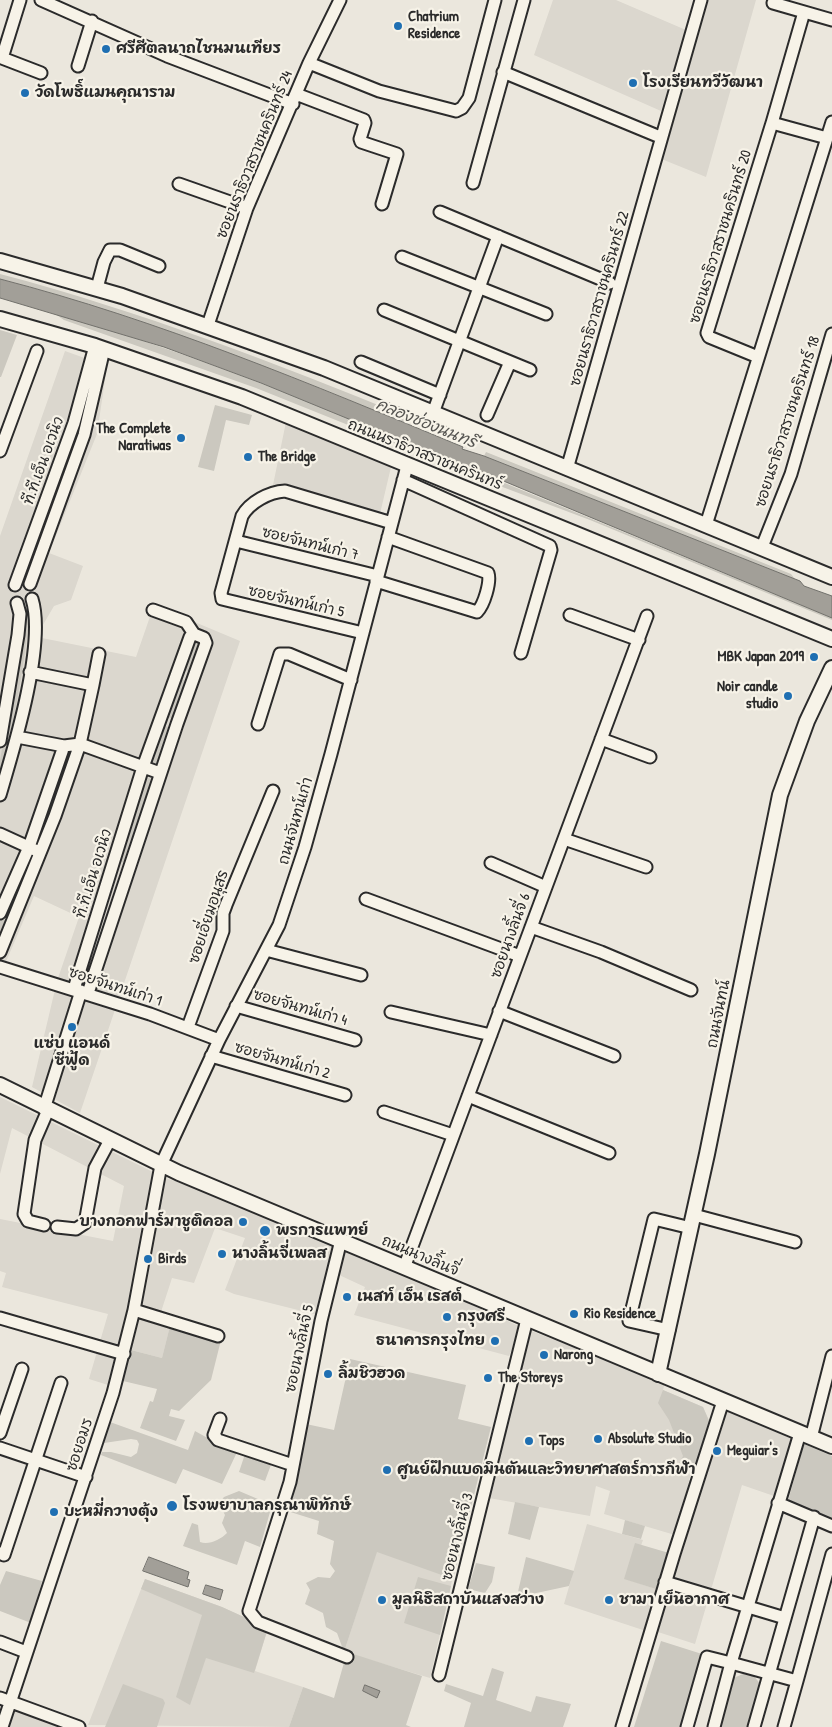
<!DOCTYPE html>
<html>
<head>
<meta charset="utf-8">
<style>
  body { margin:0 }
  canvas { display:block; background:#ebe7dd }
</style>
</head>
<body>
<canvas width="832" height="1727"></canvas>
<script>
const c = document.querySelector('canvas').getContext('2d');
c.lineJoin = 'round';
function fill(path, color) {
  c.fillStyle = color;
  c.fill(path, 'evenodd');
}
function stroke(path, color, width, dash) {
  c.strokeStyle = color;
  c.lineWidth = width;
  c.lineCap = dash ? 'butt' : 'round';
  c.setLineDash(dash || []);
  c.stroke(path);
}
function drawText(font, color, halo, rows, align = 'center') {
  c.font = font + ' "Patrick Hand","Playpen Sans Thai",sans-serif';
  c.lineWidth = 4.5;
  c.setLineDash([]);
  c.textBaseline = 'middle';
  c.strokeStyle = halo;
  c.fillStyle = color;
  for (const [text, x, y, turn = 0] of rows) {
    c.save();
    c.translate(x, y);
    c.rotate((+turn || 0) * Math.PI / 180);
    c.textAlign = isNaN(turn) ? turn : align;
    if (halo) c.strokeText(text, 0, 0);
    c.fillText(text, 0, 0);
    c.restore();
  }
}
fill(new Path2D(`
  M553,0h63l70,30 -25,81 -127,-56z
  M704,0h52l-50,177 -47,-19z
  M65,351l42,15 -10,68 -48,119 34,13 -12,34 -17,6 -14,24 2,8 94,19 18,-52 86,36 -160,472 -48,-26 25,-106 22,-64 -45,-21 -29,68 -5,-2v-426z
  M286,422l105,45 -12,51 -106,-33z
  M0,1097l157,77 -30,145 -19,66 -19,-6 19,-65 -106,-27 4,-14 -6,-2v-52l113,22 11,-55 -112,-58 -12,46z
  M166,1178l25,9 2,-3 152,64 176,79 144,55 -2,8 40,17 7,16 -21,57 3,3 -17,52 -71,-21 6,-23 -14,-5 -6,30 -101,-18 24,-106 -13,1 17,-55 -8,18 -155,-41 11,-28 -28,-13 -15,42 -88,-22 -9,-4 20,-52 -30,-10 -21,55 -22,-5 -12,37 10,11 -8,32 -31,-8 28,-151z
  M726,1409l72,33 -24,54 -32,-11 -47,159 -37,-12z
  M587,1524l56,16 -14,40 30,10 -13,41 -82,-27z
  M380,1541l76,22 -26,115 -86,-26z
  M145,1579l77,28 46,21 -13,43 48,16 -14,40 -201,-2z
  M12,1707l55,20h-61z`), '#dbd7ce');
fill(new Path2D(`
  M0,274c140,37 276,89 410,144l-2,6c-134,-55 -268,-108 -408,-145z
  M55,314c118,33 232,78 345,126l-2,5 -142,-57 -192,-68z
  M0,330l17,5 -16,42h-1z
  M90,386l-11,53 -52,139 -2,1 -2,-4z
  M215,405l37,10 -3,10 -23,-5 -12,51 -16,-4z
  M486,452l305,122 4,5 -311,-123z
  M478,472l354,146v2l-242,-100 -114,-43z
  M26,615h3c-5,55 -15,108 -29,162v-17z
  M195,638l6,2 -10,32 -7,-2z
  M180,679l6,2 -12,38 -7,-2z
  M163,725l7,3 -13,38 -7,-3z
  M65,755l6,2 -30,85 -6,-2z
  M145,777l6,2 -26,84 -6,-2z
  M28,857l6,3 -34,86v-25z
  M170,1326l50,18 -9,36 -32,31 -8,-2 -2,7 16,4 -9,21 -36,-13 10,-27 3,1 4,-13 -34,-8 8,-31 31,8z
  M350,1359l116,26 -8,34 33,8 -38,152 -76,-27 -33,100 -7,-19 -11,-6 -3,-14 -18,-9 5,-14 -4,-7 12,-6 12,1 5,-7 -5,-7 4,-23 -17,-7 2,-13 -35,-11 22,-86 28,6z
  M663,1390l40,17 7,16 -16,47 -17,-2 6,-12 -14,-36 -11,-17z
  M110,1422l78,28 7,-19 18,10 25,9 -16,34 -39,-15 -7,15 -75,-29 1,-3h9l20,5 6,-4 2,-9 -2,-4 -6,-1 -27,4z
  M804,1444l28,12v65l-44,-20z
  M245,1454l27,8 -7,19 -26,-9z
  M239,1491l33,14 -12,42 -15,-6 -8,24 -54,-19 9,-23 6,2 2,17c9,3 20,-2 27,-9l-5,-10 3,-8 -6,-12 5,-6z
  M515,1502l24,5 -9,33 -22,-6z
  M625,1520l20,6 -4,13 -19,-5z
  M635,1543l34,10 -10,37 -35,-11z
  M526,1557l48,14 -5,15 -42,9 -3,3 -7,-2z
  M476,1563l19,4 -3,15 -7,11 -17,-4z
  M6,1571l36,10 -11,42 -31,-12v-26z
  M418,1577l33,9 -11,49 -36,-12z
  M145,1579l77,28 46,21 -14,45 -48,-15 -16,47 -14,-8 26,-82 -61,-26z
  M661,1641l41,13 -22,73h-46z
  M347,1652l75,24 -16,49 5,2h-122l14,-40 31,11z
  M492,1668l12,4 -8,28 35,12 5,-16 35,8 -8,23h-99l7,-24 -27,-12 2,-7 37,12z
  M743,1674l10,1 9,11 -11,41h-34l14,-48z
  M123,1684l40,15 2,4 -8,24h-52z`), '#cbc8bf');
const water = new Path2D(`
  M0,279c159,41 311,105 463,168l-1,2 22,7 316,125 4,5 28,10v22l-374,-156 -2,1 -195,-80 -97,-36 -164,-49z
  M149,1557l40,15 -2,7 3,1 -2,7 -45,-16z
  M206,1585l17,5 -3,10 -17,-6z
  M365,1685l15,6 -3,7 -14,-7z`);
fill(water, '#a29f98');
stroke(water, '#72716c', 1);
const minor = new Path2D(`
  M20,0l-18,58 39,15
  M41,0l126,56 126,48
  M773,3l59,17
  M804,12l-32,111 55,15
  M309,63l70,28 77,20 6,-3 7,-10 26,-98
  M78,66l14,-45
  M503,72l157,65
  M296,94l68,26 1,3 -5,16 1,3 36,12 -15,50
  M473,183l51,-183
  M179,184l68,24
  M440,212l170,71
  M402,257l144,57
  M97,288l7,-26 6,-12h10l39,16
  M384,310l146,60
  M208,325l39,-117 62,-145 31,-63
  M758,357l-49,-20 -2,-4 65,-210
  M361,362l79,33
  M433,413l65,-177
  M487,415l23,-53
  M0,451l37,-100
  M567,469l134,-469
  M403,480l147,66 1,4 -30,103
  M706,525l126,-403
  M236,541l142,35
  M762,547l29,-73 41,-140
  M376,581l101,31c7,-7 14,-30 11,-39l-100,-36
  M30,584l54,-149 20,-86
  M15,585l59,-162 21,-77
  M153,610l33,12 8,12
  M570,615l69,25
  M363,633l-137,-33 -4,-1 -1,-6 21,-77c8,-14 27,-24 43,-25l107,32
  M93,685l6,-31
  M258,724l22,-70h9l62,26
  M17,737l47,9 16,-2 80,29
  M601,739l49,18
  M0,741l18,-106 2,-21 -3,-11
  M0,795c14,-47 46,-151 32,-196
  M0,834l35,16
  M564,839l82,28
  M491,863l55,24
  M366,899l154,57
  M0,913l29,-66 35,-101
  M531,927l70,25 90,38
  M266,950l95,25
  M0,952l55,-136 25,-72 13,-59 -63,-13
  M0,967l150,47 69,26
  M74,989l69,-222 47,-130 4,-3 10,4 2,5 -29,81 -89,269
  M236,1006l119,34
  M499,1011l115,45
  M391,1012l100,23
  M188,1027l35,-96v-18l3,-8 47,-114
  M211,1056l134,39
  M468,1096l141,57
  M44,1109l37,-118
  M384,1112l69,23
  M694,1215l101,27
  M44,1225l-16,-4 -4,-7 11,-74 13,-30
  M57,1227l19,2 9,-6 10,-55 15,-28
  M341,1240l-20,81 -31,161 -41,129 9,11 89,35
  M404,1268l243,-652
  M134,1310l84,26
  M0,1318l124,36
  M669,1330l-40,-9 25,-102 37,9
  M220,1419l-6,16 4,5 75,25
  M0,1433l22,-64
  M800,1433l-69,230 66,18 35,-127
  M811,1438l21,-82
  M0,1448l86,29
  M778,1503l54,23
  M0,1553l4,2 57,-172
  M665,1582l120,36
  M0,1642l26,10
  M439,1675l88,-356
  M0,1698l79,29
  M2,1727l111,-334 21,-83 27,-145 58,-125 60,-115 26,-78 26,-93 76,-288
  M622,1727l52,-173 49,-153
  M687,1727l20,-70 24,6 -17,64
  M754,1727l60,-210
  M784,1727l13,-46`);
const major = new Path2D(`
  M0,261l122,35 202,72 508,209
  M0,319l95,27 147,51 590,242
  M0,1085l179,88 653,273
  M658,1374l49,-220 73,-359 27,-74 25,-53`);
stroke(minor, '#2b2b2b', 15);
stroke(major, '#2b2b2b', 18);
stroke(minor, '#f7f3e8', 11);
stroke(major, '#f7f3e8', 14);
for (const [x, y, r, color] of [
  [398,26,5,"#1f6fb2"],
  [106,49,5,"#1f6fb2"],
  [633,83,5,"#1f6fb2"],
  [25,93,5,"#1f6fb2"],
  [181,438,5,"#1f6fb2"],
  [248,457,5,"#1f6fb2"],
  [814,657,5,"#1f6fb2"],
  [788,696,5,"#1f6fb2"],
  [72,1027,5,"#1f6fb2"],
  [243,1222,5,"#1f6fb2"],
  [265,1231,6,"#1f6fb2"],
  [222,1254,5,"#1f6fb2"],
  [148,1259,5,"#1f6fb2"],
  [347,1297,5,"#1f6fb2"],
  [574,1314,5,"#1f6fb2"],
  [447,1317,5,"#1f6fb2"],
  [495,1341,5,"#1f6fb2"],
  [544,1355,5,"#1f6fb2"],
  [328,1374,5,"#1f6fb2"],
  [488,1378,5,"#1f6fb2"],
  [598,1439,5,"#1f6fb2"],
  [529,1441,5,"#1f6fb2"],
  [717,1451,5,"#1f6fb2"],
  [387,1470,5,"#1f6fb2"],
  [172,1506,6,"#1f6fb2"],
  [54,1512,5,"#1f6fb2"],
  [382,1600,5,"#1f6fb2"],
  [609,1600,5,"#1f6fb2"]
]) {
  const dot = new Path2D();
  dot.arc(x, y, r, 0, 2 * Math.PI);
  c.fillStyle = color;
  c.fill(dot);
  stroke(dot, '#f7f3e8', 2);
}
drawText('bold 15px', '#2b2b2b', '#f7f3e8', [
  ["Chatrium",408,17],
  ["Residence",408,34],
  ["ศรีศีตลนาถไชนมนเทียร",116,49],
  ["โรงเรียนทวีวัฒนา",643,83],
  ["วัดโพธิ์แมนคุณาราม",35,93],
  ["The Complete",171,429,"right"],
  ["Naratiwas",171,446,"right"],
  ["The Bridge",258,457],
  ["MBK Japan 2019",804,657,"right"],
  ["Noir candle",778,687,"right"],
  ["studio",778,704,"right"],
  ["แซ่บ แอนด์",72,1044,"center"],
  ["ซีฟู้ด",72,1061,"center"],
  ["บางกอกฟาร์มาชูติคอล",233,1222,"right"],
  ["พรการแพทย์",276,1231],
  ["นางลิ้นจี่เพลส",232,1254],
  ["Birds",158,1259],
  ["เนสท์ เอ็น เรสต์",357,1297],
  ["Rio Residence",584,1314],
  ["กรุงศรี",457,1317],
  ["ธนาคารกรุงไทย",485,1341,"right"],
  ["Narong",554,1355],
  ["ลิ้มชิวฮวด",338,1374],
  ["The Storeys",498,1378],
  ["Absolute Studio",608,1439],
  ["Tops",539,1441],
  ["Meguiar's",727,1451],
  ["ศูนย์ฝึกแบดมินตันและวิทยาศาสตร์การกีฬา",397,1470],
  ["โรงพยาบาลกรุณาพิทักษ์",183,1506],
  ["บะหมี่กวางตุ้ง",64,1512],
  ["มูลนิธิสถาบันแสงสว่าง",392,1600],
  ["ชามา เย็นอากาศ",619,1600]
], 'left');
drawText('15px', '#2b2b2b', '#f7f3e8', [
  ["ซอยนราธิวาสราชนครินทร์ 24",255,155,-68],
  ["ซอยนราธิวาสราชนครินทร์ 20",721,237,-73],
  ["ซอยนราธิวาสราชนครินทร์ 22",600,299,-74],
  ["ซอยนราธิวาสราชนครินทร์ 18",788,422,-72],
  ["ถนนนราธิวาสราชนครินทร์",425,455,22],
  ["ที.ที.เอ็น อเวนิว",44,461,-70],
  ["ซอยจันทน์เก่า 7",310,544,14],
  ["ซอยจันทน์เก่า 5",296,602,13],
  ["ถนนจันทน์เก่า",296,821,-74],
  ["ที.ที.เอ็น อเวนิว",94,874,-73],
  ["ซอยเอี่ยมอนุสร",209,917,-72],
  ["ซอยนางลิ้นจี่ 6",511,936,-70],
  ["ซอยจันทน์เก่า 1",115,987,18],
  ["ซอยจันทน์เก่า 4",300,1008,16],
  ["ถนนจันทน์",719,1014,-79],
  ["ซอยจันทน์เก่า 2",282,1061,16],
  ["ถนนนางลิ้นจี่",420,1256,23],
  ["ซอยนางลิ้นจี่ 5",300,1349,-78],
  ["ซอยอมร",80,1445,-72],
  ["ซอยนางลิ้นจี่ 3",458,1537,-76]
]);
drawText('italic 16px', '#555451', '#f7f3e8', [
  ["คลองช่องนนทรี",426,424,22]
]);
</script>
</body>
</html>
